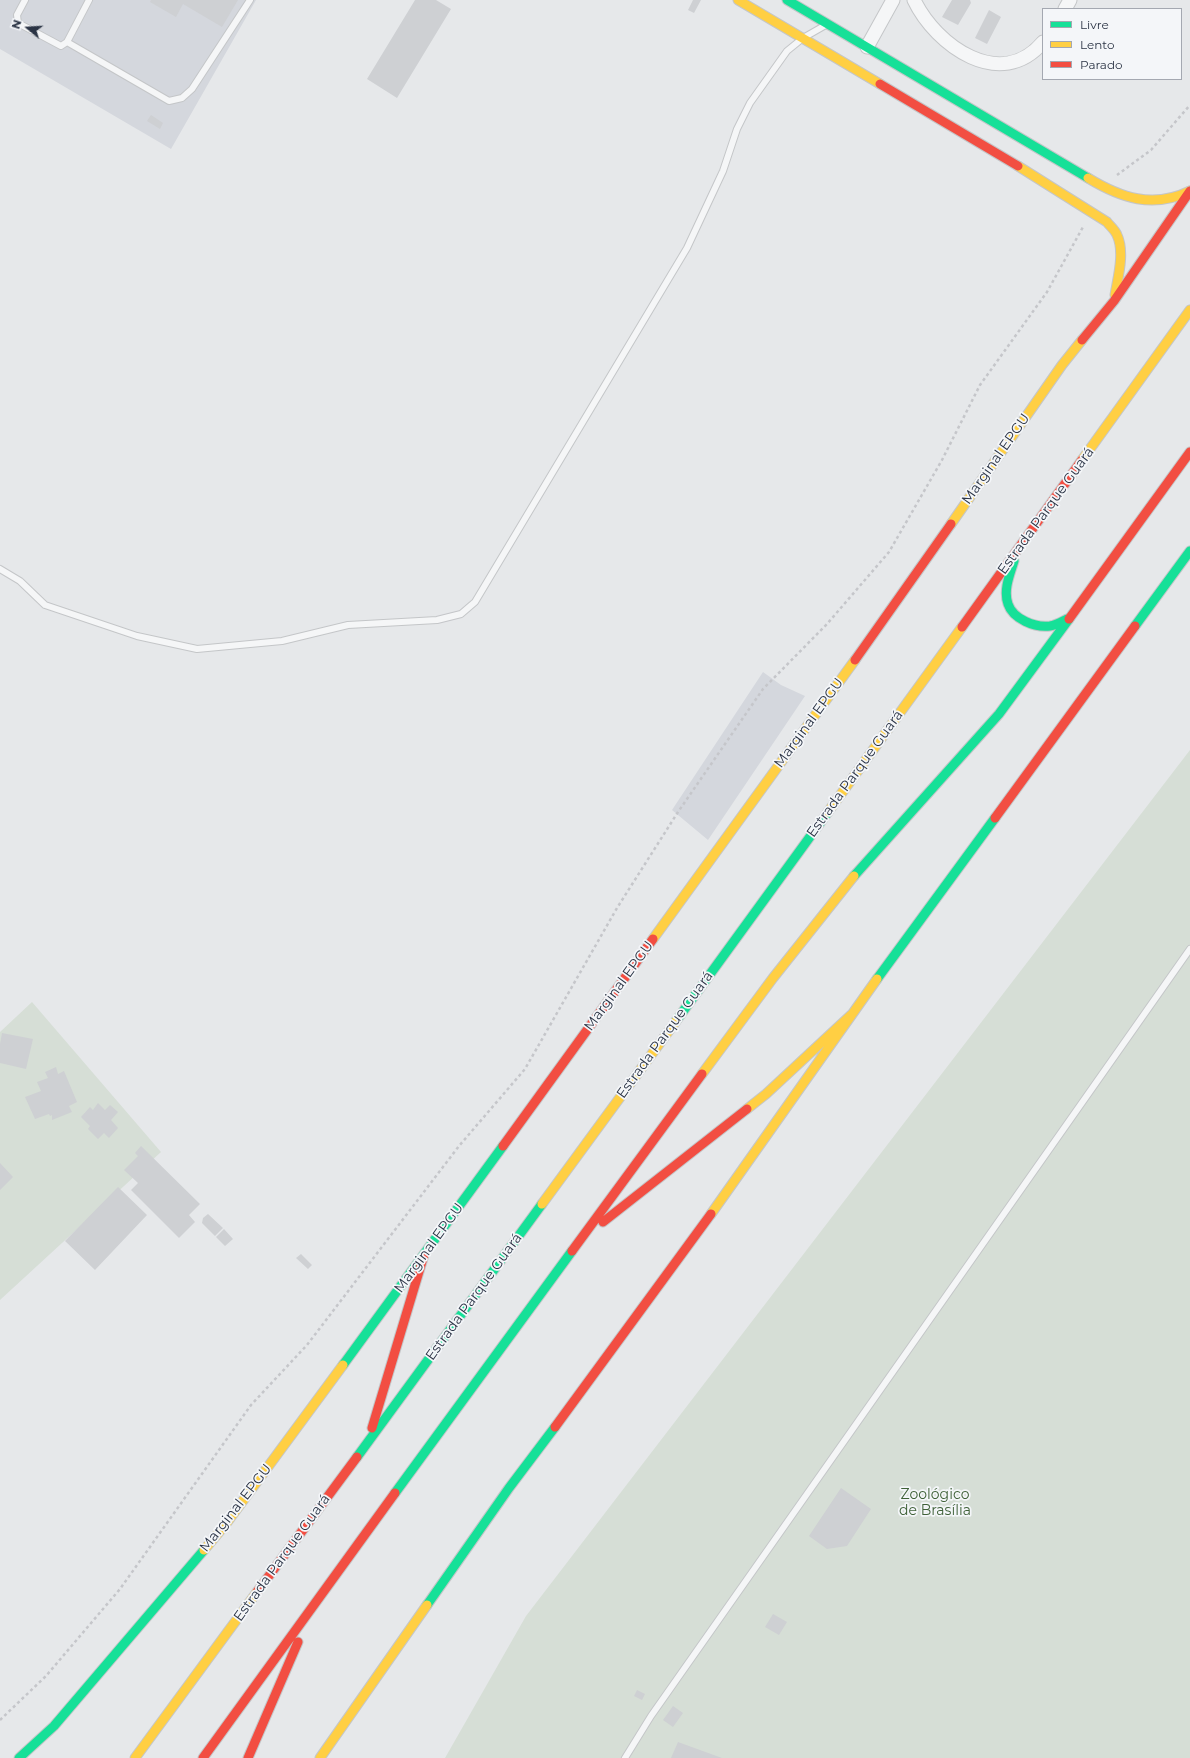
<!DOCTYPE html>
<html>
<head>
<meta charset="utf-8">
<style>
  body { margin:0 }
  #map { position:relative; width:1190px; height:1758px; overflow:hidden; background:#e6e8ea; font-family:Montserrat,sans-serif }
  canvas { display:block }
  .legend { position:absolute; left:1042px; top:8px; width:140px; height:72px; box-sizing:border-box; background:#f4f6f9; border:1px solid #a4a8b1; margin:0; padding:5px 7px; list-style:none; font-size:12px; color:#2b3445 }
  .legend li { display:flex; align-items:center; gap:8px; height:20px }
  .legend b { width:20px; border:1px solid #a4a8b1 }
  .north { position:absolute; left:8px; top:8px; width:40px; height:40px; -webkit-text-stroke:3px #f4f6f9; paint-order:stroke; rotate:288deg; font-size:11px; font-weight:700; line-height:16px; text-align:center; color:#2b3445 }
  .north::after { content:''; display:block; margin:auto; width:14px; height:18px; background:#2b3445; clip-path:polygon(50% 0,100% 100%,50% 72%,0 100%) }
</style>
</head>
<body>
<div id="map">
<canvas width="1190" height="1758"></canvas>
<ul class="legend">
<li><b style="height:5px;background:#16e098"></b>Livre</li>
<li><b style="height:5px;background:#ffcf43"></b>Lento</li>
<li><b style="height:5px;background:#f24e42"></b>Parado</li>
</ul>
<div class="north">N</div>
</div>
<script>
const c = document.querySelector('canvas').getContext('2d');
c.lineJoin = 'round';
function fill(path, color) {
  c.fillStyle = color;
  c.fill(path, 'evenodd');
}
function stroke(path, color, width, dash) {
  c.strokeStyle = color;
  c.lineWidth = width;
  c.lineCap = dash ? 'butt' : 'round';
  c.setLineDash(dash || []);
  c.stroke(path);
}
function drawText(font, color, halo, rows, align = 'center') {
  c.font = font + ' Montserrat,sans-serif';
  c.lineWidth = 3.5;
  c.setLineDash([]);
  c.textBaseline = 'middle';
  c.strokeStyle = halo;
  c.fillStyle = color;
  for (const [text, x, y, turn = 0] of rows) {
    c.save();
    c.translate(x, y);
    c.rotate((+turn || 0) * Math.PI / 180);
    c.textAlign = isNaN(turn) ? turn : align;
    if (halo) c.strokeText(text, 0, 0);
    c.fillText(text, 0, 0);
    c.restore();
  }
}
fill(new Path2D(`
  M0,0h256l-85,149 -171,-100z
  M763,672l18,13 24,11 -97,144 -36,-30z`), '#d4d7dd');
fill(new Path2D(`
  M1190,750v1008h-745l81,-142z
  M32,1002l129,150 -161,148v-268z`), '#d6ded6');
fill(new Path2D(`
  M151,0h87l-16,27 -39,-23 -7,13 -26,-15z
  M415,0h21l15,9 -54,89 -30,-19z
  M693,0h8l-7,13 -6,-3z
  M952,0h18l1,3 -13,22 -16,-8z
  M989,10l12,7 -14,27 -12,-6z
  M151,115l12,8 -3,6 -13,-8z
  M2,1033l31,6 -7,30 -26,-6v-19z
  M56,1067l2,7 6,-3 13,31 -8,4 3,6 -20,8v-5l-2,1 -1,-2 -14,5 -10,-22 16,-6 -4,-9 11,-4 -3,-6z
  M98,1103l7,7 5,-5 8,7 -7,8 7,8 -9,10 -5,-5 -6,6 -10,-10 2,-3 -9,-9 9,-10 3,3z
  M141,1146l59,58 -11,11 6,7 -16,16 -48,-48 7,-7 -14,-13 14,-14 -3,-3z
  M0,1163l13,14 -13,13z
  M118,1187l29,28 -52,55 -30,-29z
  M208,1214l15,14 -8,8 -13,-13 1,-5z
  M224,1229l9,10 -8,7 -9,-9z
  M301,1254l11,11 -4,4 -12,-11z
  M841,1488l30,21 -24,37 -20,3 -18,-13z
  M773,1614l14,8 -8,13 -14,-8z
  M637,1690l8,4 -3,6 -8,-4z
  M673,1706l10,7 -10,14 -10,-7z
  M678,1742l44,16h-51z`), '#ced0d3');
const lane = new Path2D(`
  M25,0l-8,15 1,8 43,23 6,-4 22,-42
  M67,42l102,59 13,-3 10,-9 58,-89
  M0,569l20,12 25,24 92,31 60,13 85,-8 66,-16 89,-5 24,-6 14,-12 212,-354 36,-77 14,-42 13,-26 37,-52 16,-13 21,-12
  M625,1758l26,-42 539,-767`);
const street = new Path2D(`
  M914,0c22,46 87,92 129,42
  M1065,9l5,-9
  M867,47l26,-47`);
const fast = new Path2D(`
  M787,0l301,178
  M1014,561c-4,13 -11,29 -6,43 5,15 27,24 42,22 6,-1 11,-4 17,-7
  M1135,626l55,-75
  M854,876l145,-162 70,-95
  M877,979l118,-161
  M676,1021l152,-209
  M343,1365l160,-219
  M357,1457l185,-253
  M395,1493l177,-242
  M427,1605l82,-117 46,-61
  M19,1758l35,-32 150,-176`);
const slow = new Path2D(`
  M738,0l142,84
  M1018,166l89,56c3,4 8,8 10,13 8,17 1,42 -2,60
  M1088,178c33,20 65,31 102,13
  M1082,460l108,-150
  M951,524l111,-159 20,-25
  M828,812l134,-185
  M653,939l202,-279
  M702,1074l71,-96 81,-102
  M747,1109l19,-15 85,-79
  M542,1204l134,-183
  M711,1214l166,-235
  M204,1550l21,-25 118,-160
  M135,1758l122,-166
  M320,1758l107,-153`);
const jam = new Path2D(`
  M880,84l138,82
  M1082,340l32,-39 76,-110
  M1069,619l121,-167
  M962,627l120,-167
  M855,660l96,-136
  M995,818l140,-192
  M503,1146l150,-207
  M603,1222l144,-113
  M572,1251l130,-177
  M555,1427l156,-213
  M372,1428l52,-173
  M257,1592l100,-135
  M203,1758l192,-265
  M248,1758l50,-116`);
stroke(lane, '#c4c6c8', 8);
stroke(street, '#c4c6c8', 15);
stroke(fast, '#c4c6c8', 11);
stroke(slow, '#c4c6c8', 11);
stroke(jam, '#c4c6c8', 11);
stroke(new Path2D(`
  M1117,175l34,-25 39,-45
  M0,1720l46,-44 74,-87 131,-184 56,-60 152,-199 66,-77 92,-161 61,-96 85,-123 64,-65 62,-72 53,-92 38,-75 67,-93 36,-65`), '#c5c6ca', 2.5, [3, 3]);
stroke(lane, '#f5f6f7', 6);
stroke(street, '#f5f6f7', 13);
stroke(fast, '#16e098', 9);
stroke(slow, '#ffcf43', 9);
stroke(jam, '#f24e42', 9);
drawText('14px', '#2b3445', '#f4f6f9', [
  ["Marginal EPGU",996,459,-55],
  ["Estrada Parque Guará",1046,511,-54],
  ["Marginal EPGU",809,723,-54],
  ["Estrada Parque Guará",855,774,-54],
  ["Marginal EPGU",619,986,-54],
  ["Estrada Parque Guará",665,1035,-54],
  ["Marginal EPGU",429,1248,-54],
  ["Estrada Parque Guará",474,1297,-54],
  ["Marginal EPGU",236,1508,-52],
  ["Estrada Parque Guará",282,1558,-54]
]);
drawText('14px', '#3f6138', '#f4f6f9', [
  ["Zoológico",935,1495],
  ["de Brasília",935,1511]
]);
</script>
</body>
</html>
